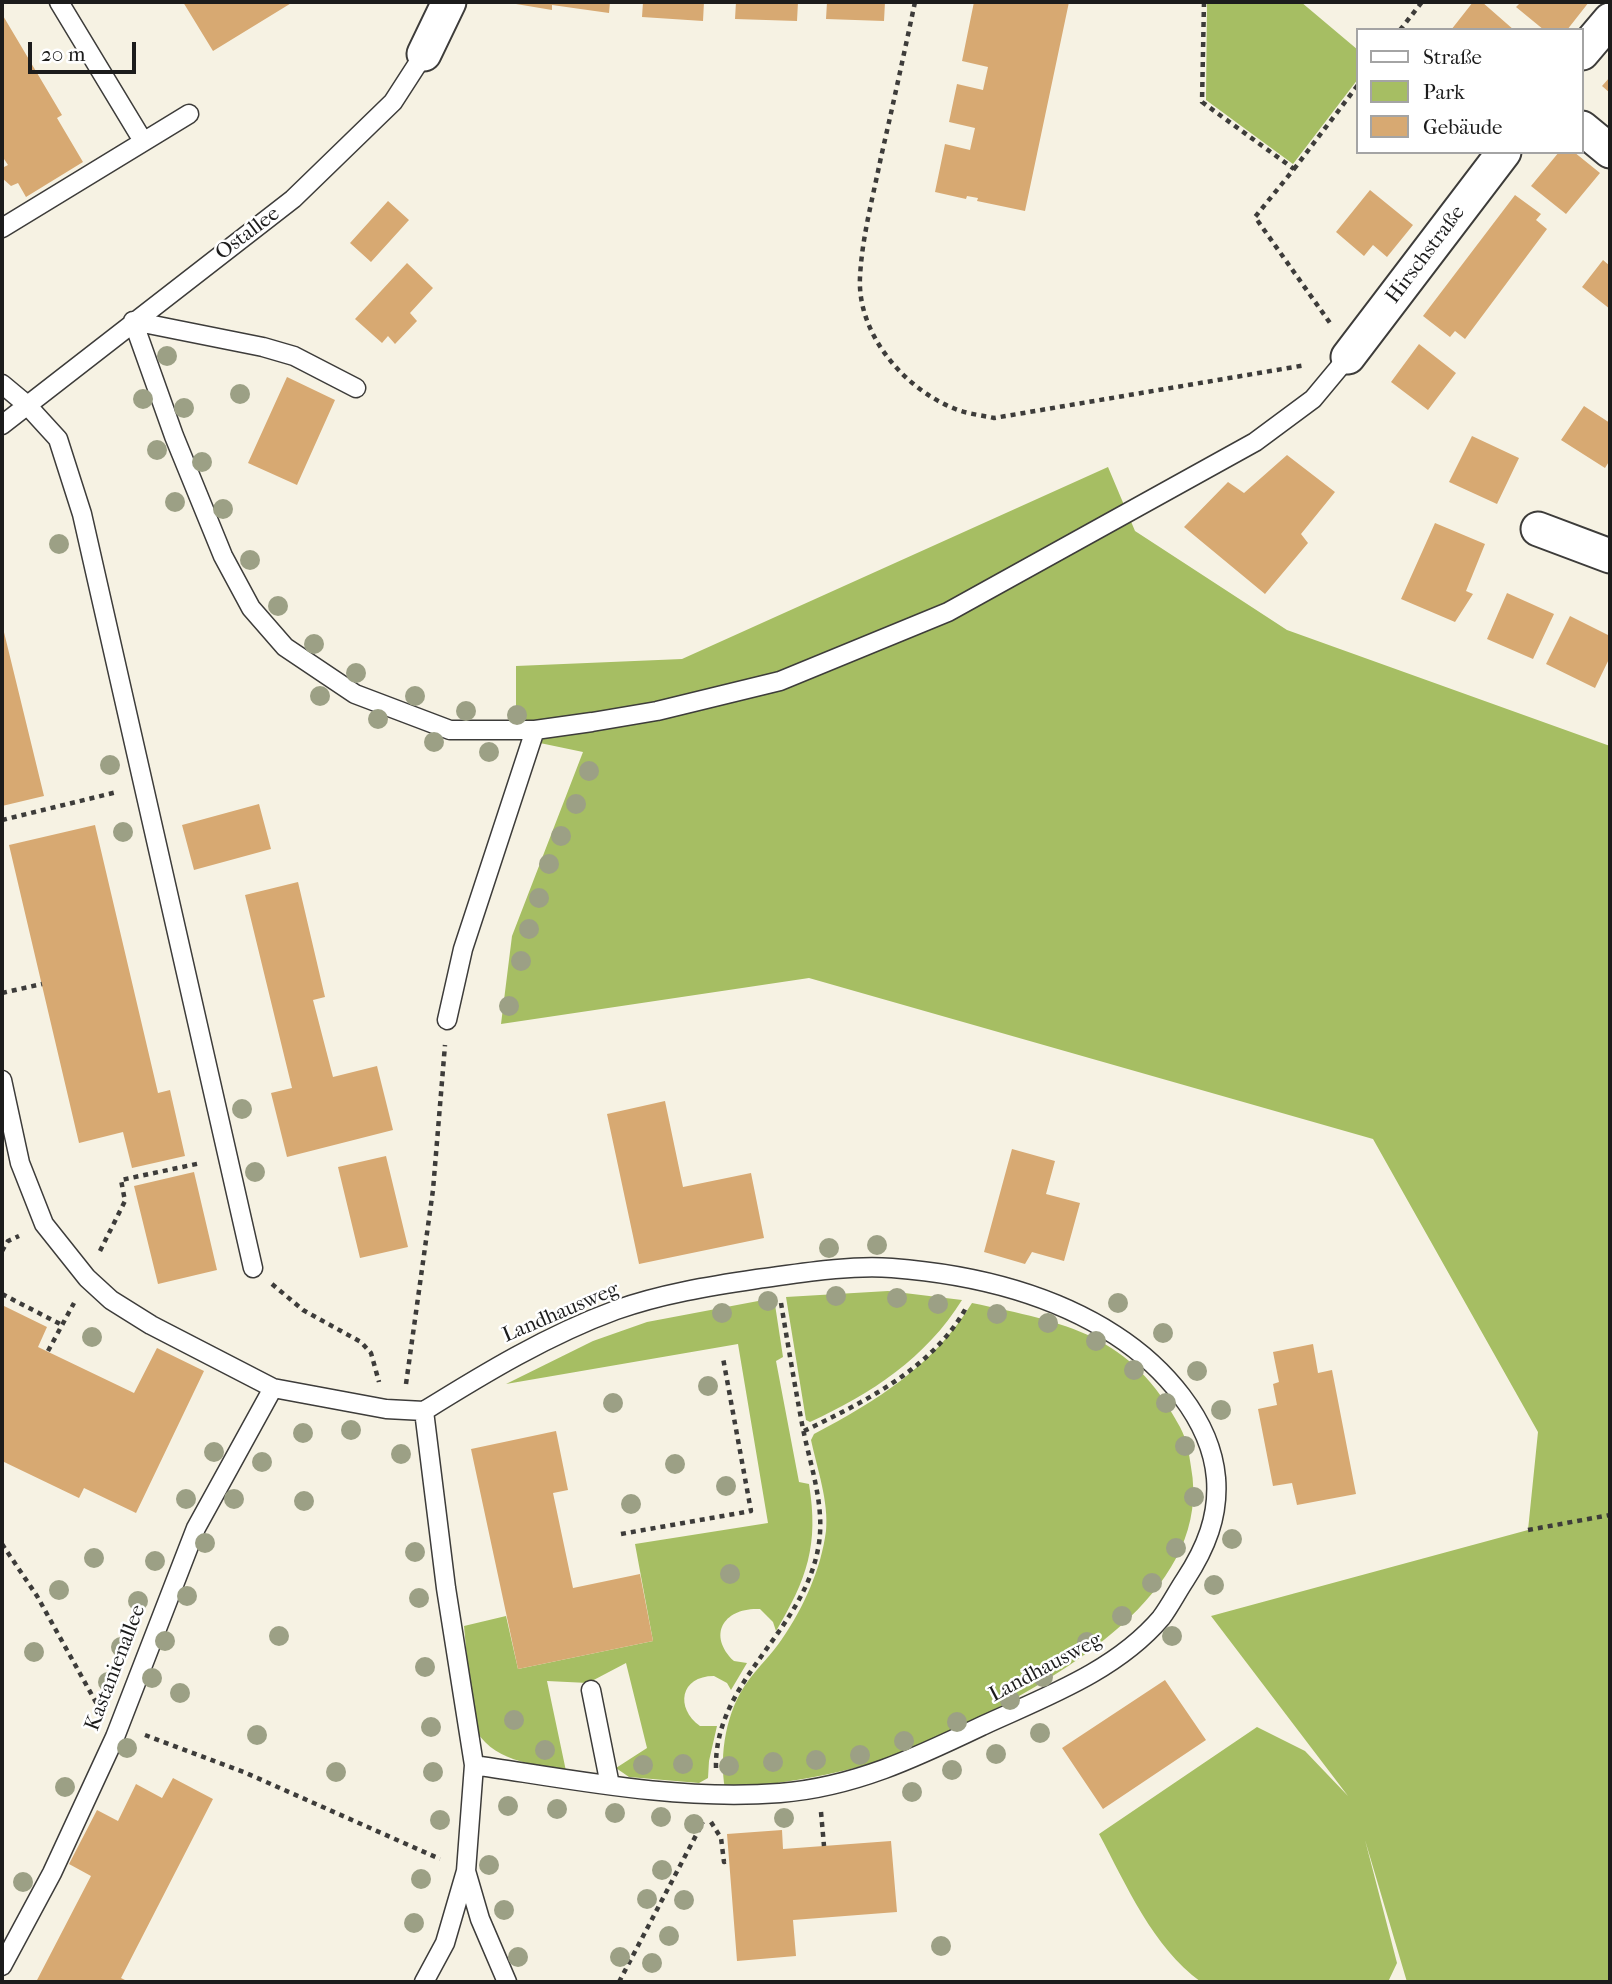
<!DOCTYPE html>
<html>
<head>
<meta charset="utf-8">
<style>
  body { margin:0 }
  #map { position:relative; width:1612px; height:1984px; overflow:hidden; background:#f6f2e3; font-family:"IM FELL French Canon",serif }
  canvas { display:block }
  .frame { position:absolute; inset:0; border:4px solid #1c1c1c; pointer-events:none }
  .legend { position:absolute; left:1356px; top:28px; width:228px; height:126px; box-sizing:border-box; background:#fff; border:2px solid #a4a4a4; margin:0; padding:9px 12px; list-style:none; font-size:21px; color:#1c1c1c }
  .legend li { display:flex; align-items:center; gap:14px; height:35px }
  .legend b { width:35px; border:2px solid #a4a4a4 }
  .scale { position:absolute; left:28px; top:42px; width:108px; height:32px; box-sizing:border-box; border:4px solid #1c1c1c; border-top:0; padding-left:9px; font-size:21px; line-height:24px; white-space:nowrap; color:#1c1c1c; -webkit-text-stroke:5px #fff; paint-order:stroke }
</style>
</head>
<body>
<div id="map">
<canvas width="1612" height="1984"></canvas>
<div class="frame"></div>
<ul class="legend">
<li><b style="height:9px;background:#fff"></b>Straße</li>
<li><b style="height:19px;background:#a6be63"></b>Park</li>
<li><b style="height:19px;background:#d7a972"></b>Gebäude</li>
</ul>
<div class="scale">20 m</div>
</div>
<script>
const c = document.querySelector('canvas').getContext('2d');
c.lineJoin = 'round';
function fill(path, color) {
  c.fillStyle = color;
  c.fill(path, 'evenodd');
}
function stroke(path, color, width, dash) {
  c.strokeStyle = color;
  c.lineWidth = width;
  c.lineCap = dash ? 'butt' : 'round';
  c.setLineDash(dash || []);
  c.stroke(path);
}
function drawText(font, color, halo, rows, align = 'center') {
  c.font = font + ' "IM FELL French Canon",serif';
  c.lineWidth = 5;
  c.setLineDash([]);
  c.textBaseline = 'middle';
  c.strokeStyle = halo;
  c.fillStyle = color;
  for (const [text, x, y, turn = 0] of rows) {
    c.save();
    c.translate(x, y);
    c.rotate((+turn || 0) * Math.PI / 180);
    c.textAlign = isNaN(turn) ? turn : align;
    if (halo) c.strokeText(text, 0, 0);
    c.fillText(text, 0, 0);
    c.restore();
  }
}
fill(new Path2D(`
  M1207,2h94l57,48v29l-65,85 -87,-64z
  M1108,467l27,64 152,99 323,116v1236h-203l-42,-142 32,123 -9,19h-187c-49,-36 -74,-96 -102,-148l158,-107 48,24 43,45 -137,-180 317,-86 10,-98 -165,-293 -564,-161 -308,46 11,-88 71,-184 -67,-14v-72l166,-7z
  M888,1291l74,9c-36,58 -91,94 -152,122l-4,-2 -20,-123z
  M774,1298l9,59 -7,4 23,121 10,2c10,61 -2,95 -33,147l-3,-9 -13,-13c-35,-2 -54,25 -26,52l13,2 -16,27 -4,-7 -13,-7c-34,0 -39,32 -14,50h17l-8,35 -1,17 -9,5 -70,-6 -13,-9 31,-20 -21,-85 -38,20 -41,-2 19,90c-35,-8 -75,-9 -93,-46l-9,-99 42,-10 12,53 135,-28 -18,-97 133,-21 -30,-179 -232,40 87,-43 54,-19z
  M972,1303c95,20 159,31 208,124 7,13 9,26 11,40 22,118 -117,201 -205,247 -20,10 -40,23 -61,31 -64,26 -132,38 -200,44 -6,-35 1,-78 23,-108 10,-14 24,-27 34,-42 22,-32 39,-70 44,-108 3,-29 -9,-63 -15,-91l3,-6c63,-33 120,-69 158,-131z`), '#a6be63');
fill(new Path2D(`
  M183,2h110l-80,49z
  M504,2h106l-1,11 -57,-8v5z
  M643,2h61l-1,19 -61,-4z
  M736,2h62l-1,19 -62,-2z
  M827,2h58l-1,19 -58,-2z
  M974,2h95l-44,209 -48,-10 1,-3 -11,-2 -1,3 -31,-7 10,-48 25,6 5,-22 -26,-6 8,-38 26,6 5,-23 -26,-6z
  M1473,2h9l32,28h-63z
  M1521,2h68l-22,28h-23l-28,-23z
  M2,14l60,101 -5,3 26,44 -57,35 -8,-14 -7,3 -9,-8v-10l6,-3 -6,-9z
  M1610,77v16l-8,-7z
  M1559,152h15l26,21 -34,41 -35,-28z
  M1370,190l43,35 -26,32 -14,-12 -9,11 -28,-24z
  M1515,195l26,19 -5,6 11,9 -82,110 -10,-8 -5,6 -27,-21z
  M388,201l21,19 -38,42 -21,-19z
  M1603,260l7,6v43l-28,-22z
  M407,263l26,25 -23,25 7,8 -22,23 -7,-8 -6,7 -27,-24z
  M1419,344l37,29 -28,37 -37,-28z
  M287,377l48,23 -38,85 -49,-22z
  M1584,406l26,17v37l-5,8 -44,-28z
  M1472,436l47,22 -22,46 -48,-22z
  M1287,455l48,37 -34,42 7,9 -43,51 -81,-67 44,-45 16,11z
  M1435,523l50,21 -19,47 7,3 -18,28 -54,-23z
  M1507,593l47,21 -21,45 -46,-20z
  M1570,616l40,20v21l-15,31 -49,-24z
  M2,624l42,172 -42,10z
  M259,804l12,45 -77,21 -12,-45z
  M95,825l63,268 12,-3 15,66 -53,12 -9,-36 -44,11 -70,-298z
  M298,882l27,115 -12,3 20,77 44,-11 16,64 -106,27 -16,-64 21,-5 -47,-193z
  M665,1101l18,86 68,-14 13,65 -125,26 -32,-150z
  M1012,1149l43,12 -9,33 34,9 -16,58 -32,-9 -7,12 -41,-12z
  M386,1156l22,91 -48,11 -22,-91z
  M194,1172l23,98 -59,14 -24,-98z
  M2,1305l45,22 -9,20 96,46 23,-45 47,23 -68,142 -52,-25 -5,10 -77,-37z
  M1313,1344l5,29 14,-3 24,124 -59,11 -5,-22 -19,3 -15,-77 19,-4 -4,-21 6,-2 -6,-30z
  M556,1431l12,59 -15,3 20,95 67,-14 13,67 -135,28 -47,-220z
  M1165,1680l41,60 -103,69 -41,-61z
  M173,1778l40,21 -92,179 8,4h-93l55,-106 -22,-12 28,-54 21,11 18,-37 26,14z
  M782,1830l1,19 108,-8 6,71 -104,8 3,36 -59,5 -10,-127z`), '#d7a972');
const service = new Path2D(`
  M59,2l84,139
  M2,228l187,-114
  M133,321l41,115 49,120 28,52 34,39 70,47 95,36h85l57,-8 65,-11 123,-30 168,-69 307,-170 58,-43 35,-42
  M133,321l130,26 31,9 62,32
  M2,384l24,20 32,35 24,75 171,754
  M2,425l291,-226 100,-97 31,-48
  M447,1020l16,-71 72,-219
  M2,1080l18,83 24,61 43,54 24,22 40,25 122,63 113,21 38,2
  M424,1411c61,-38 124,-76 192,-101 45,-16 94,-24 141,-31 45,-6 90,-14 135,-11 78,6 158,25 223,67 48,31 96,84 101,143 3,38 -10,70 -31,102 -8,12 -15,26 -24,38 -45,53 -116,79 -177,107 -67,32 -129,62 -204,68 -102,8 -205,-13 -306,-28
  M424,1411l22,177 28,177 -8,106 -21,72 -21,39
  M591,1690l19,95
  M466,1871l14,48 27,63
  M2,1966l50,-93 63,-136 81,-209 77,-140`);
const minor = new Path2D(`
  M1582,53l28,-33
  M424,54l25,-52
  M1582,128l28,23
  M1348,357l156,-205
  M1538,529l72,27`);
stroke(service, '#3d3c3a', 21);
stroke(minor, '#3d3c3a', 37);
stroke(new Path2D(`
  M915,2c-11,52 -22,103 -34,155 -8,40 -19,80 -21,120 -3,57 44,111 93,131 13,6 28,7 41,10l312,-53
  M1204,2l-2,100 92,67 -39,48 75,106
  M1400,30l22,-28
  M1294,169l64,-84
  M2,820l115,-28
  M2,993l40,-9
  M2,1251l6,-10 11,-5
  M100,1251l25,-50 -4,-21 80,-17
  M272,1284l31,26 58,32 10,11 8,29
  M2,1294l60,31
  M48,1351l26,-48
  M406,1384l27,-194 12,-145
  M804,1431c60,-29 130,-63 163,-125
  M1528,1530l82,-15
  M621,1534l130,-23 -28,-153
  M2,1544l35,52 61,110
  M145,1735l101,38 194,86
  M716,1768c-2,-86 86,-135 102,-219 8,-40 -7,-81 -15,-120 -8,-42 -15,-84 -22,-126
  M821,1812l3,34
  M711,1822l10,16 3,24 5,-1
  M619,1982l84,-160`), '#3d3c3a', 4.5, [5, 5]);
stroke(service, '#fff', 18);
stroke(minor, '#fff', 33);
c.fillStyle = '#9ca085';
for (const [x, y] of [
  [167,356],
  [240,394],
  [143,399],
  [184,408],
  [157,450],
  [202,462],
  [175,502],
  [223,509],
  [59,544],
  [250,560],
  [278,606],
  [314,644],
  [356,673],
  [320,696],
  [415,696],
  [466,711],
  [517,715],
  [378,719],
  [434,742],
  [489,752],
  [110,765],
  [589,771],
  [576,804],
  [123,832],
  [561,836],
  [549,864],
  [539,898],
  [529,929],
  [521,961],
  [509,1006],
  [242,1109],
  [255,1172],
  [877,1245],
  [829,1248],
  [836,1296],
  [897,1298],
  [768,1301],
  [1118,1303],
  [938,1304],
  [722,1313],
  [997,1314],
  [1048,1323],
  [1163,1333],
  [92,1337],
  [1096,1341],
  [1134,1370],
  [1197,1371],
  [708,1386],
  [613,1403],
  [1166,1403],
  [1221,1410],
  [351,1430],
  [303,1433],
  [1185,1446],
  [214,1452],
  [401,1454],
  [262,1462],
  [675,1464],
  [726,1486],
  [1194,1497],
  [186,1499],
  [234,1499],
  [304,1501],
  [631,1504],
  [1232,1539],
  [205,1543],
  [1176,1548],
  [415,1552],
  [94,1558],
  [155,1561],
  [730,1574],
  [1152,1583],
  [1214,1585],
  [59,1590],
  [187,1596],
  [419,1598],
  [138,1601],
  [1122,1616],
  [279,1636],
  [1172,1636],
  [165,1641],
  [1087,1642],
  [121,1647],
  [34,1652],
  [425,1667],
  [1043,1677],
  [152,1678],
  [108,1682],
  [180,1693],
  [1010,1700],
  [514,1720],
  [957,1722],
  [431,1727],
  [1040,1733],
  [257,1735],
  [904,1741],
  [127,1748],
  [545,1750],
  [996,1754],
  [860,1755],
  [816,1760],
  [773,1762],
  [683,1764],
  [643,1765],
  [729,1766],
  [952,1770],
  [336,1772],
  [433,1772],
  [65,1787],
  [912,1792],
  [508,1806],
  [557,1809],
  [615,1813],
  [661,1817],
  [784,1818],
  [440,1820],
  [694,1824],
  [489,1865],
  [662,1870],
  [421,1879],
  [23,1882],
  [647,1899],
  [684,1900],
  [504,1910],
  [414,1923],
  [669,1936],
  [941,1946],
  [518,1957],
  [620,1957],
  [652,1963]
]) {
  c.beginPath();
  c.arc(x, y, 10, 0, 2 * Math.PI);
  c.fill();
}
drawText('21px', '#1c1c1c', '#fff', [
  ["Ostallee",248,234,-37],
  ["Hirschstraße",1426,255,-53],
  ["Landhausweg",561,1313,-23],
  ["Kastanienallee",116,1668,-69],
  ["Landhausweg",1046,1668,-28]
]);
</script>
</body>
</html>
